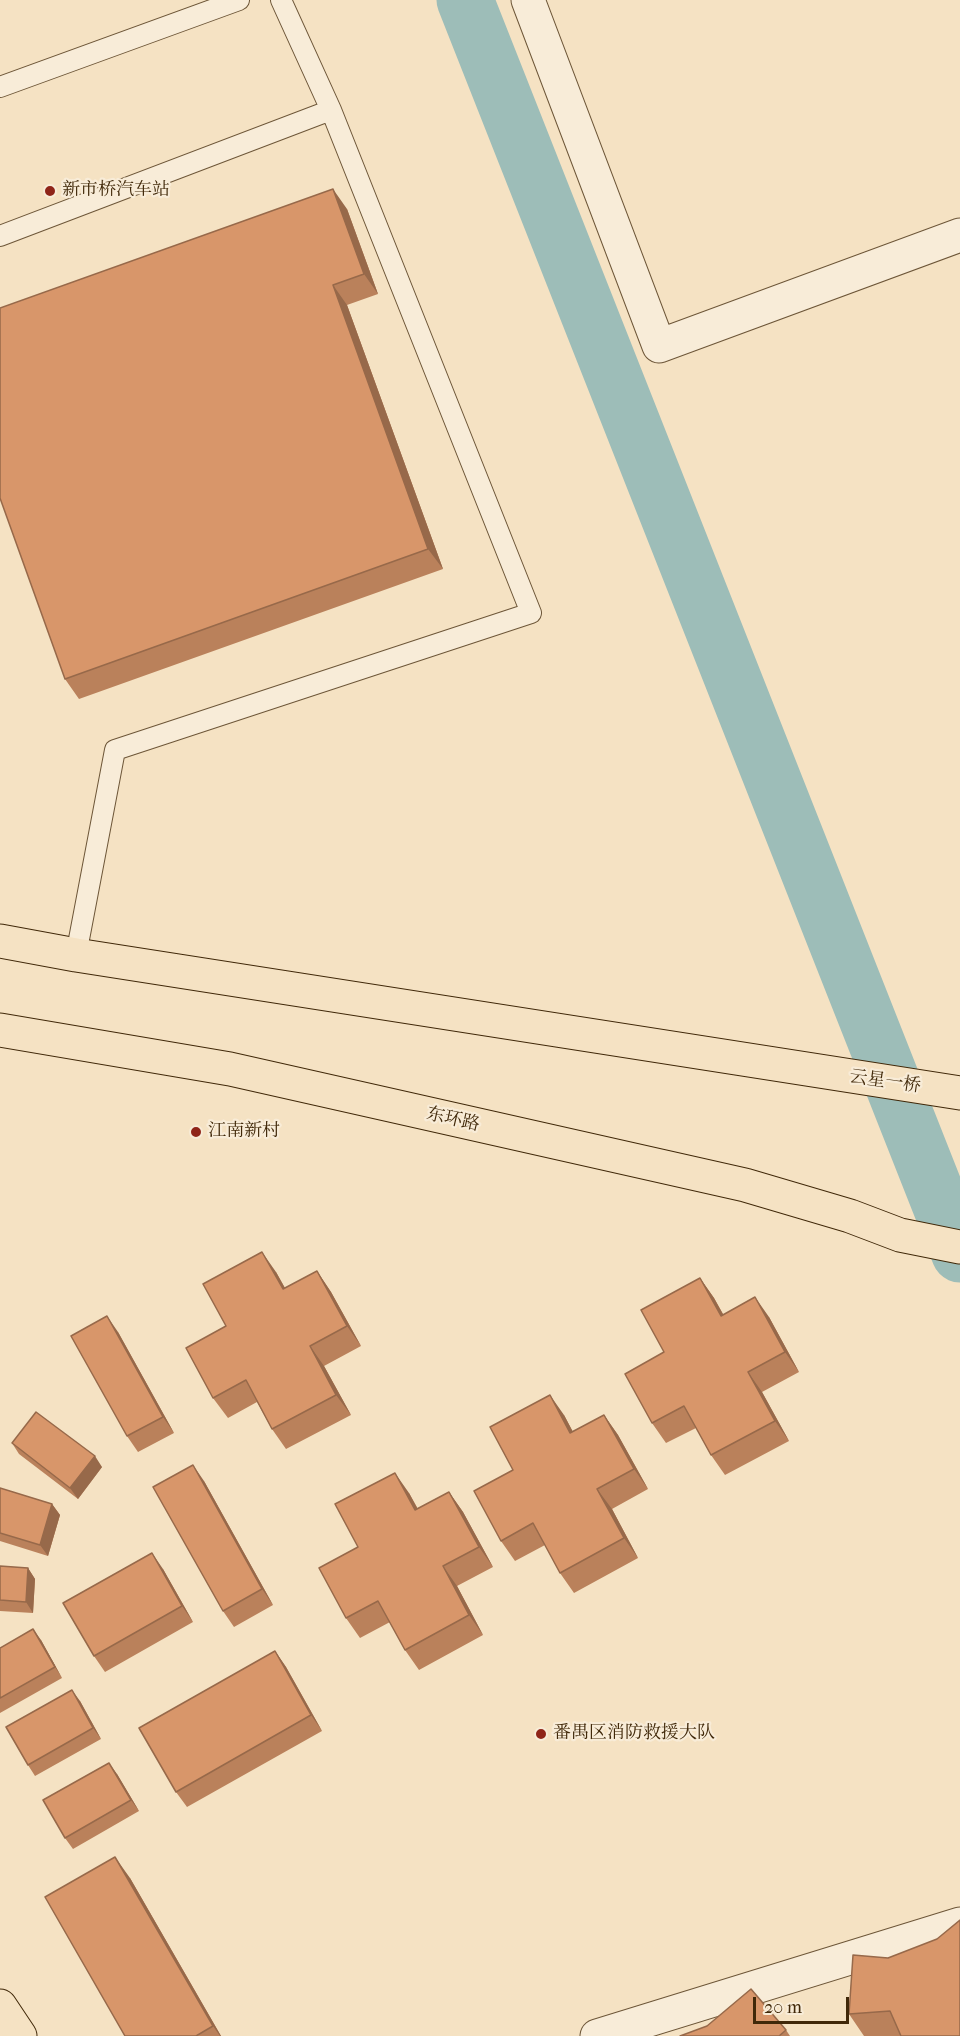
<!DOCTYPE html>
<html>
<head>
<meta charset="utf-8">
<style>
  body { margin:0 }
  #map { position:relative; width:960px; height:2036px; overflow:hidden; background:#f5e2c3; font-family:"IM FELL French Canon",serif }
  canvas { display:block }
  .scale { position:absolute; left:753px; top:1997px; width:96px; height:27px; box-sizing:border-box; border:3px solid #402809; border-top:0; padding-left:8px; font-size:18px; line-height:21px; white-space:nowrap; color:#402809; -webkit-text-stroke:4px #f8ecd8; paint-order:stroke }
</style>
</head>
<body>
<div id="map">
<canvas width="960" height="2036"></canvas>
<div class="scale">20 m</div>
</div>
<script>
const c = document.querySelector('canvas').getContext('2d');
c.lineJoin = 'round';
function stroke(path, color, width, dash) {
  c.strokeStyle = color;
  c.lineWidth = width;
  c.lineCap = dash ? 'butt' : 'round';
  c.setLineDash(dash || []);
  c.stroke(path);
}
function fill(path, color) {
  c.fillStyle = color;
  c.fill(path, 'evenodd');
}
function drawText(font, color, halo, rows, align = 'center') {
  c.font = font + ' "IM FELL French Canon","Noto Serif SC",serif';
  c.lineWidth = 4.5;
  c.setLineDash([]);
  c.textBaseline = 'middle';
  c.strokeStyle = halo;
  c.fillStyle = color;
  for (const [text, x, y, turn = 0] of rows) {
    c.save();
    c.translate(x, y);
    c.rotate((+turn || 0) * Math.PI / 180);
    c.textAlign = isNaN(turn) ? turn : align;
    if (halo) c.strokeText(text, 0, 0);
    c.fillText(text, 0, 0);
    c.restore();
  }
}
stroke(new Path2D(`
  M465,0l495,1254`), '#9dbdb8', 57);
const lane = new Path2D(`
  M0,87l239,-87
  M0,236l331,-126
  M76,955l39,-205 416,-137 -200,-503 -50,-110`);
const street = new Path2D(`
  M528,0l131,346 301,-111
  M597,2036l363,-112`);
const primary = new Path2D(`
  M0,941l76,14 884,138
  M0,1030l230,39 515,116 105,31 50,19 60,12
  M0,2006l20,30`);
stroke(lane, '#6d5638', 22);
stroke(street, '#6d5638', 35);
stroke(primary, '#402809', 35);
stroke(lane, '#f8ecd8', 20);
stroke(street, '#f8ecd8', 33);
stroke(primary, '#f5e2c3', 33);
fill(new Path2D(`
  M347,209l31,85 -31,11 96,264 -364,130 -14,-20z
  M317,1271l14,21 30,54 -37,20 27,49 -65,34 -14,-20 -15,-27 -29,16 -15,-20 13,-72 50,-54 9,16z
  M700,1278l14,20 9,16 46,3 30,55 -37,20 27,49 -64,34 -14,-20 -15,-27 -30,15 -14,-20 12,-71z
  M118,1332l56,101 -36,19 -11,-16z
  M564,1415l9,17 31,-17 14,20 30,54 -36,20 26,49 -64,35 -14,-20 -15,-28 -30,16 -14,-20 12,-71z
  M12,1443l90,24 -24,32 -59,-45z
  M204,1481l69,124 -39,22 -11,-16z
  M0,1488l52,16 8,11 -12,41 -48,-15z
  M449,1492l14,20 30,55 -36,19 26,49 -64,35 -14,-20 -15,-28 -30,16 -14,-20 12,-71 51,-54 9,16z
  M0,1566l28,2 7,11 -2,34 -33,-2z
  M163,1569l30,53 -88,50 -11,-16z
  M41,1640l21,38 -62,35v-65z
  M275,1651l11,16 36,64 -135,76 -11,-15z
  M80,1701l21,38 -66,37 -7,-11z
  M117,1774l22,37 -66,38 -8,-11z
  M130,1878l91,158h-96z
  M888,1958l72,78h-96l-15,-22z
  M786,2030l4,6h-110z`), '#ba815b');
fill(new Path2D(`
  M333,189l14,20 31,85 -14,-20z
  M333,285l14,20 96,264 -15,-20z
  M262,1252l14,20 21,38 -14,-21z
  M317,1271l14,21 30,54 -14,-20z
  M700,1278l14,20 21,38 -14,-20z
  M755,1297l14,20 30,55 -14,-20z
  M107,1316l11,16 56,101 -11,-16z
  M310,1346l14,20 27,49 -15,-20z
  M748,1372l14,20 27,49 -14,-20z
  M550,1395l14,20 20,38 -14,-20z
  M604,1415l14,20 30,54 -14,-20z
  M95,1456l7,11 -24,32 -8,-11z
  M193,1465l11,16 69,124 -11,-16z
  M395,1473l14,20 20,37 -14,-20z
  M597,1489l15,20 26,49 -14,-20z
  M449,1492l14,20 30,55 -14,-20z
  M52,1504l8,11 -12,41 -8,-11z
  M152,1553l11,16 30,53 -11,-16z
  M443,1566l14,20 26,49 -14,-20z
  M28,1568l7,11 -2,34 -7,-11z
  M33,1629l8,11 21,38 -7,-11z
  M275,1651l11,16 36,64 -11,-16z
  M72,1690l8,11 21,38 -8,-11z
  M109,1763l8,11 22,37 -8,-11z
  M115,1857l15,21 91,158h-1l-7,-10z`), '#97694a');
const building = new Path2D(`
  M333,189l31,85 -31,11 95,264 -363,130 -65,-181v-190z
  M262,1252l21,37 34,-18 30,55 -37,20 26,49 -64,34 -26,-49 -33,18 -27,-50 40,-22 -23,-42z
  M700,1278l21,38 34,-19 30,55 -37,20 27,49 -64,34 -27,-49 -32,17 -27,-49 39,-22 -23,-42z
  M107,1316l56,101 -36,19 -56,-100z
  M550,1395l20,38 34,-18 30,54 -37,20 27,49 -64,35 -27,-50 -32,18 -27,-50 39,-21 -23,-43z
  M36,1412l59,44 -25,32 -58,-45z
  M193,1465l69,124 -39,22 -70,-124z
  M395,1473l20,37 34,-18 30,55 -36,19 26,49 -64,35 -27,-49 -32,17 -27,-50 39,-21 -23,-43z
  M0,1488l52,16 -12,41 -40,-12z
  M152,1553l30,53 -88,50 -31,-53z
  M0,1566l28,2 -2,34 -26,-2z
  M33,1629l22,38 -55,31v-50z
  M275,1651l36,64 -135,77 -37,-64z
  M72,1690l21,38 -65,37 -22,-38z
  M109,1763l22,37 -66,38 -22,-38z
  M115,1857l98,169 -17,10h-71l-80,-139z
  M960,1920v116h-59l-11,-25 -41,3 4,-59 35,3 49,-19z
  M751,1989l35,41 -7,6h-99l27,-10z`);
fill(building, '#d8966a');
stroke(building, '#97694a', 1.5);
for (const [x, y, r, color] of [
  [50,191,6,"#8f2418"],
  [196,1132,6,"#8f2418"],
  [541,1734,6,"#8f2418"]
]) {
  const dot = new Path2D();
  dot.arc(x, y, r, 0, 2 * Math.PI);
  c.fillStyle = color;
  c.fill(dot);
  stroke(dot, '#f8ecd8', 2);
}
drawText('18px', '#402809', '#f8ecd8', [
  ["新市桥汽车站",62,191],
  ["江南新村",208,1132],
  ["番禺区消防救援大队",553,1734]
], 'left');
drawText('18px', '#402809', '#f8ecd8', [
  ["云星一桥",885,1082,8],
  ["东环路",453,1120,13]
]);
</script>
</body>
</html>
